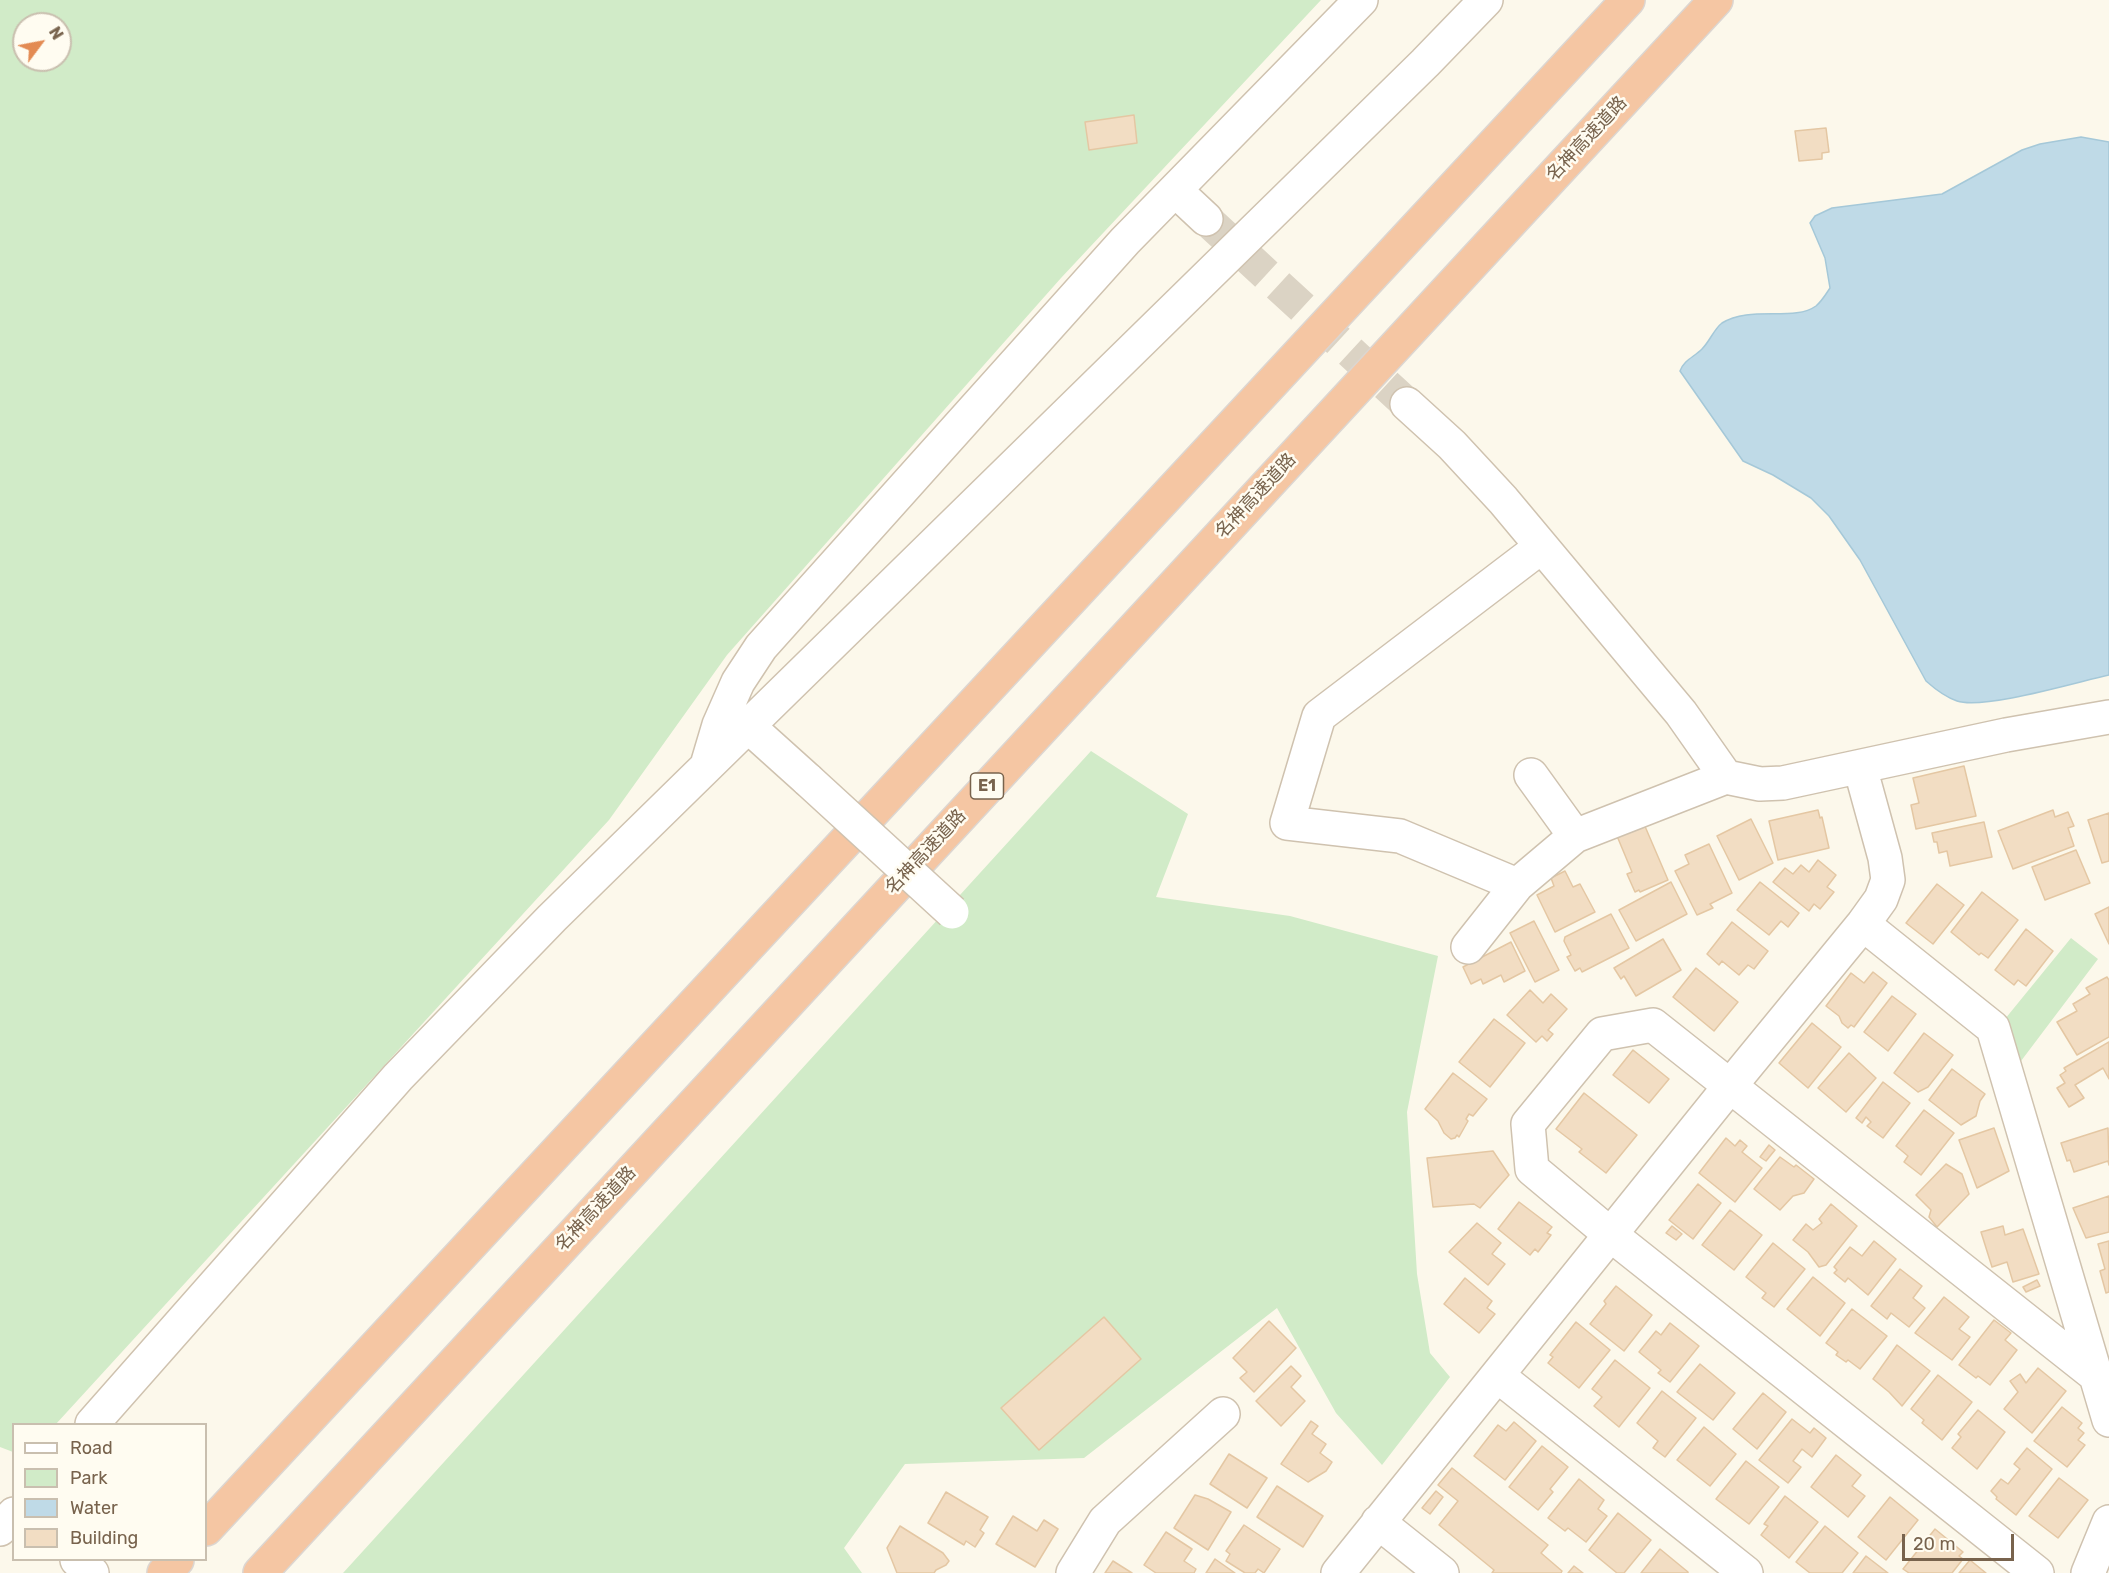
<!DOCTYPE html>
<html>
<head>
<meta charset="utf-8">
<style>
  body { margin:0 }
  #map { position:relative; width:2109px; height:1573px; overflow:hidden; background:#fcf8eb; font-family:Rubik,sans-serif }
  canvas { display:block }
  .legend { position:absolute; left:12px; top:1423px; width:195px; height:138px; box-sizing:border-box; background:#fffcf1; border:2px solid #c9bfaf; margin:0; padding:8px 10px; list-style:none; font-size:18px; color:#78634d }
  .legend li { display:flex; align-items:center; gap:12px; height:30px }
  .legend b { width:30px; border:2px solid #c9bfaf }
  .north { position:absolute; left:12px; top:12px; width:60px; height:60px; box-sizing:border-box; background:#fffcf1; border:2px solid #c9bfaf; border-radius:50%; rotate:58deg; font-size:16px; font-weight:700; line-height:24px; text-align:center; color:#78634d }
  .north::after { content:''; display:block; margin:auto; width:21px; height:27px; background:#e38b53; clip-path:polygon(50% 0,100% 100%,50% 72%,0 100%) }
  .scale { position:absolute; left:1902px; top:1534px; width:112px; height:27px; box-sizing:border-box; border:3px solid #78634d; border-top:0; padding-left:8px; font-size:18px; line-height:21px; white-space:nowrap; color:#78634d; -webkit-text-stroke:4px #fffcf1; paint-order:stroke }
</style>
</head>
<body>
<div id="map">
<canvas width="2109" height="1573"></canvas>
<ul class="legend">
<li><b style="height:8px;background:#fff"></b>Road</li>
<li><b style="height:16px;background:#d1ebc8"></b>Park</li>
<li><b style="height:16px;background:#bfdae7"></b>Water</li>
<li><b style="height:16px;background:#f2ddc3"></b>Building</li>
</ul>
<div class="north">N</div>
<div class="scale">20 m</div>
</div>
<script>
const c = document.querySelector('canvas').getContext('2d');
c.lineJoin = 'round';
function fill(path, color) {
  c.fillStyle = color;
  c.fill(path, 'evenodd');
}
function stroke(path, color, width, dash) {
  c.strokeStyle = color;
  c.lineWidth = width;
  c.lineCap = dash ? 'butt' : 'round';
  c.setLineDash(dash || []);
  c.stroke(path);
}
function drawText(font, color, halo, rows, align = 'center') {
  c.font = font + ' Rubik,"Noto Sans JP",sans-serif';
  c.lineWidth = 5;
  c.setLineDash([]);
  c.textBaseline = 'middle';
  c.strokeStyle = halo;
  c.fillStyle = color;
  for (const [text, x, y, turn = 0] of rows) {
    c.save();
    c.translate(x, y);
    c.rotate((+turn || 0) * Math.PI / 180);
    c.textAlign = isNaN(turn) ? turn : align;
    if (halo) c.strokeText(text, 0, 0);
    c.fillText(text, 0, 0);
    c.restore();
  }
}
fill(new Path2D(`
  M0,0h1321l-260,278 -334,377 -118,165 -553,604h-42l-1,28 -13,-5zM24,24h36v36h-36z
  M1091,751l97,63 -32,83 134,19 148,40 -31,156 10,162 13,79 20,24 -68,88 -46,-52 -59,-105 -193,150 -179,6 -61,84 18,25h-519z
  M2071,938l27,21 -77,102 -16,-42z`), '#d1ebc8');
const water = new Path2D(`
  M2081,137l28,5v533c-32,7 -125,35 -152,26 -12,-4 -22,-12 -31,-20l-66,-121 -31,-44 -18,-18 -38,-23 -30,-14 -63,-90c4,-11 14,-14 22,-22 8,-8 12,-20 20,-26 28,-18 72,-1 94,-17 6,-5 10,-12 14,-18l-5,-30 -15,-35 5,-7 17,-8 110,-14 80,-44 18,-6z`);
fill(water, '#bfdae7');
stroke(water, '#a5c8d8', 1.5);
const building = new Path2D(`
  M1134,115l3,28 -48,7 -4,-28z
  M1826,128l3,24 -7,1v6l-23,2 -4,-30z
  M1964,766l12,50 -60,13 -5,-24 8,-2 -6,-25z
  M1818,810l2,8 2,-1 7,31 -51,12 -9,-39z
  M2053,810l2,7 13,-5 6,14 -6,2 6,18 -61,23 -15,-38z
  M2109,813v48l-7,2 -14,-43z
  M1751,819l22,44 -34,17 -22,-44z
  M1984,822l8,35 -42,9 -3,-15 -8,2 -2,-11h-3l-2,-9z
  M1644,824l24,56 -28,12 -1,-2 -4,2 -8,-18 5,-2 -15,-36z
  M1709,844l23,49 -22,11 3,4 -16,7 -22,-44 14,-7 -4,-9z
  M2076,850l14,33 -45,17 -13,-33z
  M1818,860l18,15 -9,12 7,5 -14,17 -6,-5 -5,7 -36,-29 12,-14 8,6 8,-9 8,7z
  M1565,871l8,16 7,-3 15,28 -40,20 -18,-37 17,-9 -3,-8z
  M1671,882l16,32 -51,27 -17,-31z
  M1760,882l39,31 -11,14 -7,-6 -12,14 -32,-25z
  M1937,884l27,21 -31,39 -27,-21z
  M1982,892l36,28 -30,38 -7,-5 -2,2 -28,-23z
  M2109,907v37l-14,-30z
  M1611,914l18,34 -47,24 -2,-4 -5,3 -8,-14 4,-2 -7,-14 1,-4z
  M1534,921l25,49 -24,12 -25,-49z
  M1732,922l36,29 -14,18 -6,-4 -9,10 -17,-14 -3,4 -12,-11z
  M2026,929l27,22 -27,35 -8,-6 -4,5 -19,-15z
  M1663,939l18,31 -45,26 -12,-20 -3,3 -7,-11z
  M1511,942l14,29 -21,11 -3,-7 -18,9 -2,-5 -10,5 -8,-17z
  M1696,968l42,34 -24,29 -41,-34z
  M1873,972l14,11 -33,44 -3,-2 -3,3 -6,-5 -3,-7 -13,-10 25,-33 13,10z
  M2107,977l2,3v57l-32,18 -20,-33 20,-11 -4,-7 17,-10 -4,-6z
  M1530,990l13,13 8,-9 16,15 -19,21 5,4 -6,7 -5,-5 -6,6 -29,-27z
  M1892,996l24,18 -28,37 -24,-19z
  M1494,1019l31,24 -35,44 -31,-25z
  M1812,1023l29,24 -33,41 -29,-25z
  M1924,1033l29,22 -25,32 -10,5 -24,-19z
  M2109,1042v37l-6,-11 -28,17 9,13 -15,9 -12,-19 8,-5 -5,-8 6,-4 -2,-3z
  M1633,1050l36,29 -20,24 -36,-28z
  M1849,1053l27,25 -30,34 -28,-24z
  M1952,1069l33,25 -5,7 -4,15 -15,9 -32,-25z
  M1453,1073l34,26 -14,17 -4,-2 -3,5 2,2 -9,16 -2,-2 -2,3 -4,1 -7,-6 -6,-12 -13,-12z
  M1883,1082l27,21 -27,35 -16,-12 4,-4 -5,-5 -4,6 -6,-5z
  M1584,1093l53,42 -31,38 -27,-21 3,-3 -26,-20z
  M1924,1110l30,23 -33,42 -17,-13 4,-6 -12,-10z
  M1994,1128l15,43 -32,17 -18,-48z
  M2108,1128l1,37 -1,-4 -34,11 -4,-12 -3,1 -6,-18z
  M1726,1138l9,8 5,-6 7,6 -5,6 20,16 -27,34 -36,-29z
  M1769,1145l6,5 -9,11 -6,-4z
  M1493,1151l16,24 -29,33 -6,-4 -41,3 -6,-49z
  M1780,1157l14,10 2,-2 18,14 -10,14 -11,3 -13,14 -26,-21z
  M1946,1164l16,10 7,20 -32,33 -8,-10 2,-7 -15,-15z
  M1698,1184l23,19 -28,36 -24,-19z
  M2109,1196v36l-23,6 -13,-30z
  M1519,1202l33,25 -5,6 4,2 -13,17 -3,-3 -5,6 -32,-26z
  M1831,1204l26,22 -31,39 -7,2 -11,-15 -15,-12 13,-16 7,6 9,-7 -3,-4z
  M1730,1210l32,25 -28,35 -32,-25z
  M1477,1223l24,20 -9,11 13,10 -17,21 -39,-33z
  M1672,1226l10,8 -6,6 -10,-7z
  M2003,1226l2,9 18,-6 16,45 -26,8 -6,-20 -15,5 -11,-35z
  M1874,1241l22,18 -28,36 -20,-17 -3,4 -11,-9 3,-3 -3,-3 16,-20 12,9z
  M2109,1241v51l-3,1 -6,-22 5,-2 -7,-25z
  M1773,1243l32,26 -31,38 -12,-9 4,-5 -20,-16z
  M1900,1269l22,17 -9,12 12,10 -16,19 -18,-14 -4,6 -16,-13z
  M1813,1277l32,26 -25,33 -33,-27z
  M1465,1278l27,23 -5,7 8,6 -16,19 -35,-29z
  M2037,1280l3,6 -14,6 -3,-5z
  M1616,1286l36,29 -28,36 -34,-27 16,-20 -2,-3z
  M1944,1297l25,20 -10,12 11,8 -18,23 -37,-27z
  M1852,1309l35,27 -27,33 -12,-9 -2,2 -10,-7 2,-3 -12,-9z
  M1104,1317l37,42 -102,91 -38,-42z
  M1994,1320l17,13 -6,7 12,10 -27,35 -12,-9 -2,2 -17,-13z
  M1269,1321l27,27 -42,44 -14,-14 7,-6 -14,-14z
  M1576,1322l34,28 -31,38 -31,-25 5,-6 -3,-2z
  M1670,1323l29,23 -29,36 -12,-9 3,-3 -22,-18 17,-21 5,4z
  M1897,1345l33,26 -28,35 -13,-14 -16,-13z
  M1615,1360l35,28 -31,39 -25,-21 8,-9 -10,-8z
  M1700,1364l35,29 -22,27 -36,-28z
  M1291,1366l10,10 -10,11 14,14 -24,25 -25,-25z
  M2038,1368l28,23 -34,42 -28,-24 14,-17 -8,-11 10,-7 6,9z
  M1938,1375l34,27 -30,38 -20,-17 2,-3 -13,-11z
  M1662,1391l34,27 -31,39 -12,-9 5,-7 -21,-18z
  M1763,1393l23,19 -29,37 -24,-20z
  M2062,1407l20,16 -4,5 6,5 -6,7 7,5 -18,22 -33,-26z
  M1978,1410l27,22 -28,37 -25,-21 9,-11 -3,-3z
  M1792,1419l18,14 4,-5 12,10 -14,19 -10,-8 -9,12 8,6 -13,16 -29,-23z
  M1311,1421l7,5 -6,8 14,10 -6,9 12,9 -6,9 -18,11 -27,-18z
  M1514,1422l22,19 -31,39 -31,-24 24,-31 8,6z
  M1704,1427l32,27 -26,32 -33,-26z
  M1542,1446l26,21 -18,22 3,3 -15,18 -29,-23z
  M2027,1448l25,21 -36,46 -20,-16 1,-2 -6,-6 10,-12 7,5 12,-15 -6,-5z
  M1229,1454l38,24 -20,30 -37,-24z
  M1836,1455l25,20 -9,11 13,10 -17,21 -37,-30z
  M1746,1461l33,26 -30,37 -33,-25z
  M1452,1468l96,77 -7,8 21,18 -1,2h-69l2,-3 -55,-45 19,-24 -20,-16z
  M2059,1478l29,22 -30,38 -29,-22z
  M1579,1479l25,21 -6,9 9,7 -21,26 -18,-14 -3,3 -17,-13z
  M1277,1486l46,30 -20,31 -46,-30z
  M1436,1491l7,6 -13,17 -8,-6z
  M946,1492l42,25 -8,13 4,3 -9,14 -9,-6 -2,4 -36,-22z
  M1195,1495l13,4 23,13 -23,38 -34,-22z
  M1785,1496l33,26 -29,36 -28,-23 7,-9 -4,-2z
  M1890,1497l28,23 -32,40 -28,-23z
  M1618,1513l33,27 -27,33h-7l-28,-23z
  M1013,1516l24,15 7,-11 14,9 -23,38 -39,-23z
  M1244,1525l36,24 -16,24 -6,-4 -3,4h-10l-19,-12 4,-7 -4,-3z
  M900,1526l43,27 6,8 -3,4 -10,5 -2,3h-37l-10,-25z
  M1825,1526l33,27 -16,20h-32l-14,-11z
  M1935,1529l28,23 -4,4 4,3 -11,14h-43l-6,-4z
  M1166,1532l26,17 -8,12 12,8 -2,4h-38l-12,-8z
  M1660,1549l28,23v1h-47z
  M1866,1556l22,17h-35z
  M1215,1559l20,14h-29z
  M1970,1560l16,13h-27z
  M1113,1561l19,12h-27z
  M1574,1566l9,7h-15z`);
fill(building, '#f2ddc3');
stroke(building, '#e4c7a3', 1.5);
stroke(new Path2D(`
  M1206,219l201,185`), '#dbd3c4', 33, [33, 16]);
const minor = new Path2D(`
  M1175,190l31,29
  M1407,404l45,41 51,55 178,213 45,64 34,7 23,-1 223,-48 103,-18
  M748,726l60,54
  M708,762l11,-37 19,-43 23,-35 364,-406 236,-241
  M1531,775l44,61
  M1517,885l-117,-49 -113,-13 32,-107 222,-169
  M1863,924l130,104 116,392
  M1468,947l49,-62 58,-49 151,-59
  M1498,1376l248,197
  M92,1424l306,-347 154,-159 873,-855 61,-63
  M1378,1522l64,51
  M0,1529l14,-15
  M77,1560l15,13
  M1073,1573l32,-52 118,-107
  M1338,1573l392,-487 133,-162 18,-25 7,-19 -3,-22 -25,-91
  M2037,1573l-426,-338 -79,-66 -4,-45 74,-90 51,-9 442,350
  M2088,1573l21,-51`);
const highway = new Path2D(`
  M206,1529l1422,-1529
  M164,1573l13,-13
  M260,1573l1456,-1573`);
stroke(minor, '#cfc2af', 36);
stroke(highway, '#dcd6d1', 36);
stroke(minor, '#fff', 33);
stroke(highway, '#f5c6a3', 33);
const minorBridge = new Path2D(`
  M808,780l144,132`);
stroke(minorBridge, '#cfc2af', 36, []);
stroke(minorBridge, '#fff', 33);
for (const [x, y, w] of [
  [987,786,33]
]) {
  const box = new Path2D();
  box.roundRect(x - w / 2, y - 13, w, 26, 4.5);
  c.fillStyle = '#fffcf1';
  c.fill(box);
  stroke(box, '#78634d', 1.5);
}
drawText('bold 16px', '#78634d', null, [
  ["E1",987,786]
]);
drawText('18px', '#78634d', '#fffcf1', [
  ["名神高速道路",1587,139,-47],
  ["名神高速道路",1256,496,-47],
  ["名神高速道路",926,852,-47],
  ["名神高速道路",596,1209,-47]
]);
</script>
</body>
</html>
